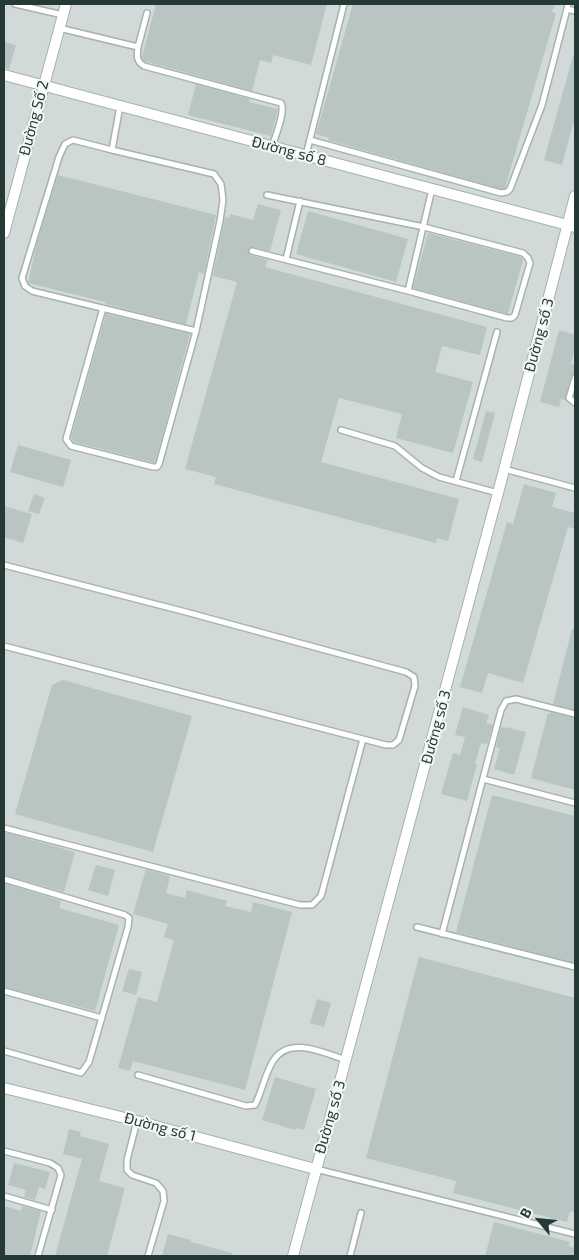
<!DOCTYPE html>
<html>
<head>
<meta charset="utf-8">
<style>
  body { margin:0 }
  #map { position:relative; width:579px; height:1260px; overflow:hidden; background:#e3ebe8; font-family:"Exo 2",sans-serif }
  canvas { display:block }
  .frame { position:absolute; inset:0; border:5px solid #253a37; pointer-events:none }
  .north { position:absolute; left:514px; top:1195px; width:50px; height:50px; -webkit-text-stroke:4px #f3f8f6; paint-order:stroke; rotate:298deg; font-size:14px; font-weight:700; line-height:20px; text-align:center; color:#253a37 }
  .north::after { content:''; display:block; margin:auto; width:18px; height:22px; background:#253a37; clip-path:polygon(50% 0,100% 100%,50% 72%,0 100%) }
</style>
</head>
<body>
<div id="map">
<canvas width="579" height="1260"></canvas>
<div class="frame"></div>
<div class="north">B</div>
</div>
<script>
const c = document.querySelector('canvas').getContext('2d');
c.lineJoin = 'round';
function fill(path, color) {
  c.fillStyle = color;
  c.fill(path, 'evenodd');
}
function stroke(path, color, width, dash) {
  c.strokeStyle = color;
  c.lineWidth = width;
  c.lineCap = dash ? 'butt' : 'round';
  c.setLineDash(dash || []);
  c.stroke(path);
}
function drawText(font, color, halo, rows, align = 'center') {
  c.font = font + ' "Exo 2",sans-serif';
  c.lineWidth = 4;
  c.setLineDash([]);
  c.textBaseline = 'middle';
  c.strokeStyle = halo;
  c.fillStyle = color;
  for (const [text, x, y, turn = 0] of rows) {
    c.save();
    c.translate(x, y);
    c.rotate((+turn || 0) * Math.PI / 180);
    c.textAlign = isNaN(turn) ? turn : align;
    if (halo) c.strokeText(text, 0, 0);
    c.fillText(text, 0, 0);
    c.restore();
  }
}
fill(new Path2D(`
  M4,4h571v1252h-571z`), '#d1dad8');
fill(new Path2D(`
  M156,4h171l-16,61 -38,-10 -2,8 -11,-3 -8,31 -108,-30 -2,-4z
  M353,4h202l-3,8 4,1 -51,175 -4,1 -173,-49 1,-2 -13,-4z
  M4,42l12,3 -7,24 -5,-1z
  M573,56h2v61l-13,48 -18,-5z
  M196,84l54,15 -1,3 29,7 -7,27 -83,-21z
  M58,175l158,40 -12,59 -5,-2 -13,52 -81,-20v-2l-77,-19 9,-40z
  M258,204l23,6 -11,41 -17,-4 -5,2v4l2,2 18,5 -3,7 222,60 -7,28 -38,-9 -7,26 38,10 -20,71 -57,-15 6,-24 -63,-16 -18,64 138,37 -11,42 -11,-3 -1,5 -222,-59 2,-7 -31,-8 52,-187 -24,-6 12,-59 4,1 1,-4 23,6z
  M308,211l100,28 -12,43 -100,-28z
  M428,233l93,24 2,3 -15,54 -95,-26z
  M106,314l84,20 -35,129 -81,-21 -3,-4z
  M559,330l16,5v11l-4,18 4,1v9l-4,2 -6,21v3l-4,-1 -2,8 -19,-5z
  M486,411l9,2 -13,49 -9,-3z
  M18,445l53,15 -8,27 -53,-15z
  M524,484l32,9 -4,14 23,6v16l-7,-2 -45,156 -35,-10 -6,20 -22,-6 47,-165 6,2z
  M34,494l11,4 -6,16 -11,-3z
  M4,506l28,8 -9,29 -19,-6z
  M572,629h3v81l-22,-6z
  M63,680l129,36 -39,136 -138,-38 37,-129z
  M463,707l26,8 -3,8 7,2 -6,19 -6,-1 -6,20 2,1 -10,37 -26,-7 12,-41 7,2 5,-18 -10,-2z
  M550,712l25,6v72l-44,-12 17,-65 2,1z
  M501,727l5,1v-1l20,5 -12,43 -20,-6 6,-21 -4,-1z
  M492,795l83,21v147l-119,-31z
  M4,832l71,20 -11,40 -60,-17z
  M96,865l19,5 -7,26 -20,-6z
  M146,869l24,7 -4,17 19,5 2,-8 40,11 -2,5 26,6 2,-10 39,10 -47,178 -112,-29 -3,10 -12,-3 20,-71 19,5 17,-62 -10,-3 4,-13 -35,-10z
  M4,883l57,18 -2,7 60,17 -24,86 -91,-24z
  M419,957l156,41v214l-5,-1 -3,11 -114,-29 3,-12 -90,-23z
  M129,969l13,3 -6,23 -14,-4z
  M317,999l14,4 -7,24 -14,-4z
  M275,1077l41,12 -12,41 -8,-2 -1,2 -33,-10z
  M69,1129l12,3 -1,4 29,8 -10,37 26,7 -18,68h-52l27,-97 -19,-5z
  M14,1163l36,9 -5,17 -6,-2 -4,13 -11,-3 2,-7 -18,-5z
  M4,1206l17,5 1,-5 19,5 -11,45h-26z
  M494,1222l76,20 -1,4 6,2v8h-90z
  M168,1234l23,6v2l41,11v3h-70z`), '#b8c5c2');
const service = new Path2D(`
  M15,4l48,11
  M568,4l-1,5 8,2
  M59,28l79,19 9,-34
  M138,47c-1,9 -2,14 6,19l137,37c5,9 -6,33 -9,44
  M310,140l191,53 6,-1 3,-3 32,-84 25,-96
  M112,150l-39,-10 -8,4 -6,13 -37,121 3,8 7,5 164,40
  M306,155l38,-151
  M267,195l157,32 99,26 5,5 2,5 -15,52 -3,3h-5l-99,-27 24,-102
  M252,251l156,40
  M286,259l14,-58
  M103,308l-37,131 5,7 82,21h4l2,-3 37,-133 24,-110 3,-21 -2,-16 -7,-10 -102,-24 8,-44
  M575,378l-6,20 6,5
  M341,430l54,16 27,22 17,9 59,16
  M504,469l71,19
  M456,481l41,-149
  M4,565l182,47 220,60 8,5 1,9 -16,54 -6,5h-7l-382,-99
  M483,779l92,24
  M4,828l296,77h12l9,-9 42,-157
  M4,879l121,36 4,3 -1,9 -39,135 -8,11 -77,-22
  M417,927l158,40
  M442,934l59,-224 5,-9 10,-2 59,15
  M4,991l98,27
  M138,1075l108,31 9,-1c7,-14 10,-31 18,-44 16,-26 51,-8 73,-1
  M137,1121l-10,39v10l5,5 24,8 7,8 1,10 -16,55
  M4,1151l46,12 8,5 3,7 -23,81
  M316,1169l259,65
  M4,1196l48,14
  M350,1256l11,-43`);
const minor = new Path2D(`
  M4,75l571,152
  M4,233l62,-229
  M4,1088l133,33 178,48
  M293,1256l205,-763 77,-297`);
stroke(service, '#a6b2af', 8);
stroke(minor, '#a6b2af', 12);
stroke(service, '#fff', 5);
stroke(minor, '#fff', 10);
drawText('15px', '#253a37', '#f3f8f6', [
  ["Đường Số 2",34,118,-75],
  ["Đường số 8",289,151,15],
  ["Đường số 3",539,335,-75],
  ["Đường số 3",436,727,-75],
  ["Đường số 3",330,1117,-74],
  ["Đường số 1",160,1127,15]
]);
</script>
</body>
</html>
